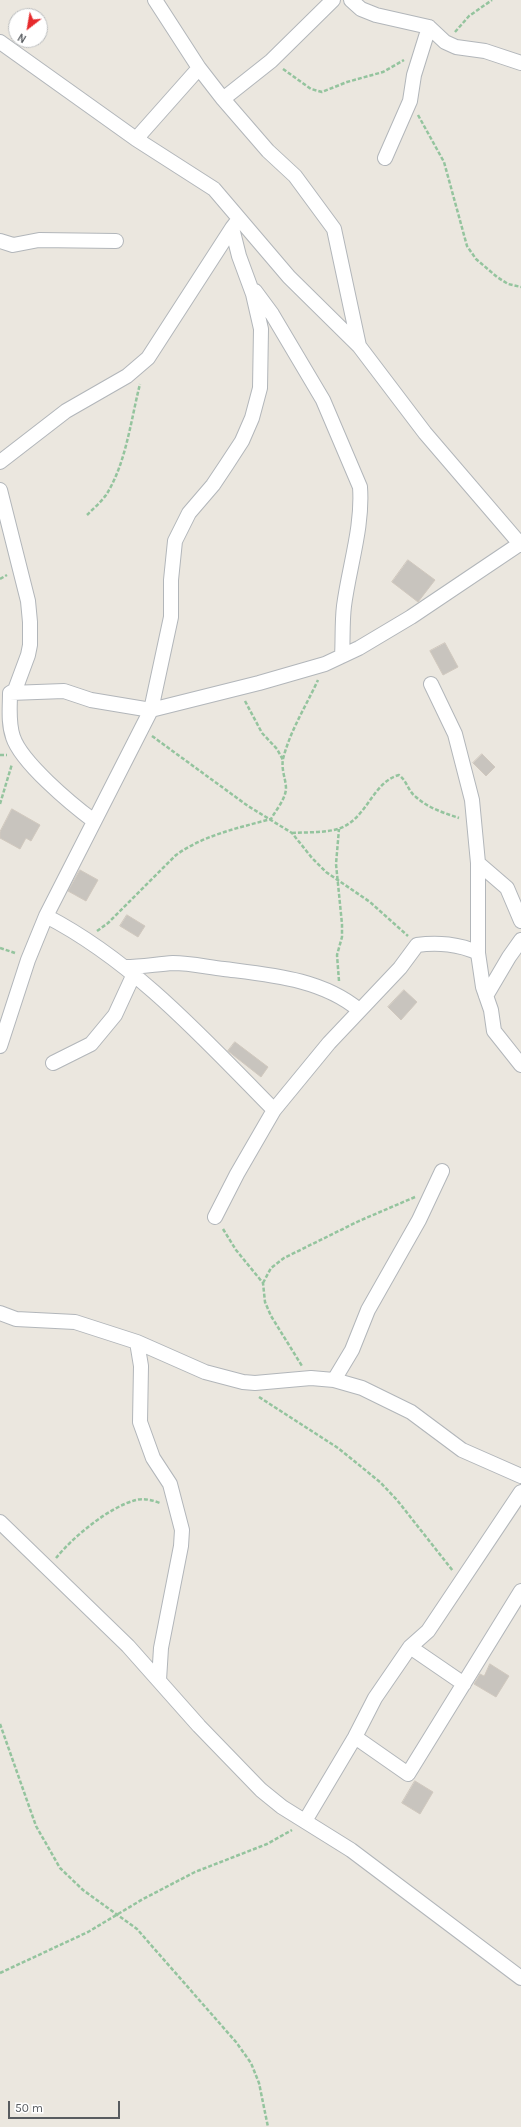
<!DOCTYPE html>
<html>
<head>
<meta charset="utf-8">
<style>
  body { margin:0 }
  #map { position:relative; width:521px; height:2127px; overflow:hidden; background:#ebe7df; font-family:Karla,sans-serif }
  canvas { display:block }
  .north { position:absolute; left:8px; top:8px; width:40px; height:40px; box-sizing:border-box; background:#fff; border:1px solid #bcbebf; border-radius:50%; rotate:211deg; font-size:11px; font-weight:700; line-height:16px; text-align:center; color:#585c60 }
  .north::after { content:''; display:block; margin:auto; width:14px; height:18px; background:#e62a2c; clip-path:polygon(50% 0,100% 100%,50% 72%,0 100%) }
  .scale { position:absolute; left:8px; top:2101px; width:112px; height:18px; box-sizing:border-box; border:2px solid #585c60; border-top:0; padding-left:5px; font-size:12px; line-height:14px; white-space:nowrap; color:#585c60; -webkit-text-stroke:3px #fff; paint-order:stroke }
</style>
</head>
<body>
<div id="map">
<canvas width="521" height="2127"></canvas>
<div class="north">N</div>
<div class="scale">50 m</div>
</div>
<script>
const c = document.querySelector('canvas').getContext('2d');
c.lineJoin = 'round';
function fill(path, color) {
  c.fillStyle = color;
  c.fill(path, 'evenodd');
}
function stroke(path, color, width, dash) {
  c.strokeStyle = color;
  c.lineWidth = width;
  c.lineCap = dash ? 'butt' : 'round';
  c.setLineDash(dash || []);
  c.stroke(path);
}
const building = new Path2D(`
  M408,560l27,20 -17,22 -26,-20z
  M445,643l13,24 -15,8 -13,-24z
  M482,754l13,13 -9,9 -13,-13z
  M12,809l28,16 -9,16 -5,-3 -6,11 -20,-11v-6z
  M80,870l18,10 -12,21 -18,-10z
  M127,915l18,11 -7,11 -18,-11z
  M404,990l13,12 -16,18 -13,-13z
  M235,1042l33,25 -7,10 -33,-26z
  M490,1664l19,12 -13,21 -22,-13 6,-10 4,2z
  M415,1781l18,11 -13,22 -18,-11z`);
fill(building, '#c8c4be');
stroke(building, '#d0c8be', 1);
const minor = new Path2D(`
  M155,0l44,68 24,31 45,52 27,25 39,53 25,117
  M351,0l10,9 15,6 53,12 16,15 11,5 29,4 36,12
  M0,42l136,97 78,50 75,88 70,69 66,87 96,112
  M223,99l48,-38 62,-61
  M136,139l63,-71
  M385,158l25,-57 4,-26 15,-48
  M0,241l13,4 26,-5 77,1
  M255,291l17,23 51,86 37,87c3,40 -11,80 -16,119 -2,16 -1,34 -2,50
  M0,462l66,-51 61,-35 21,-18 84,-130
  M0,490l28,111 2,21v23l-2,10 -13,35 -5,3c0,14 -2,30 3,44 8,25 58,67 81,84
  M431,684l24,50 17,66 6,63v90l5,34 8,23 3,21 27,34
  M10,693l54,-2 27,9 60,10 108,-27 66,-19 34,-16 52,-31 110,-74
  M478,863l29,25 14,33
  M46,916c89,46 159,124 228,194
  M125,967c16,0 32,-3 48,-4 17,0 34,4 51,6 47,6 98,10 135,41
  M486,996l23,-39 12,-17
  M0,1046l28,-86 18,-44 105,-206 20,-93v-37l4,-39 14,-28 24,-28 14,-21 15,-23 10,-23 8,-30 1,-59 -8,-35 -14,-38 -7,-28 7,-9
  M53,1063l38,-19 24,-29 18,-39
  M215,1217l22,-43 37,-64 55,-67 71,-75 17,-23c20,-3 43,-1 61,8
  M0,1313l16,6 59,3 62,20 68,30 38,10 12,1 56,-5 23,2 28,8 49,24 51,38 59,26
  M137,1342l4,24 -1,56 13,36 17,26 12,46 -1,16 -20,102 -2,32
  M334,1380l18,-30 16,-40 51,-90 23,-49
  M0,1522l128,124 71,80 62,64 21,17 69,43 170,128
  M410,1647l54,37
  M355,1737l53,37 113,-183
  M305,1821l50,-84 20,-39 35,-51 18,-16 93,-139`);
stroke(minor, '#b2b6ba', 16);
stroke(new Path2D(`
  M455,32l14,-16 23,-16
  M283,69l28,20 11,3 25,-10 36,-10 21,-12
  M418,115l26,47 23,84 9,13 21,18 11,7 13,3
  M87,515c6,-6 14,-13 19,-20 20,-31 25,-76 34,-111
  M0,579l7,-4
  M245,701l17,32 15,16 6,11
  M152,736l96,70 44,27 20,25 14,14 44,30 38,34
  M0,755h7
  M0,804l12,-40
  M292,833c15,-1 31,0 46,-4 29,-9 34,-47 61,-54 8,6 9,16 17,22 12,11 28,16 43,21
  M97,931l11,-8 68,-68c28,-20 62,-27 95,-36 5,-9 14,-19 15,-30 0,-10 -5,-19 -3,-30 7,-28 23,-53 35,-79
  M0,948l15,5
  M339,981l-2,-26 5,-18v-13l-6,-60 3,-35
  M223,1229l13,21 27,33 2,19 6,14 31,50
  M263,1283l8,-15 13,-10 75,-37 56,-24
  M259,1397l79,51 42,34 17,18 56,71
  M56,1558c17,-21 53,-51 80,-58 8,-2 16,0 24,3
  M0,1724l36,102 24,42 23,22 54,39 99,113 15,21 8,20 9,44
  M0,1973l88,-41 55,-33 52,-27 72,-28 25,-14`), '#94c49e', 2.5, [4, 2]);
stroke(minor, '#fff', 14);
</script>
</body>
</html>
